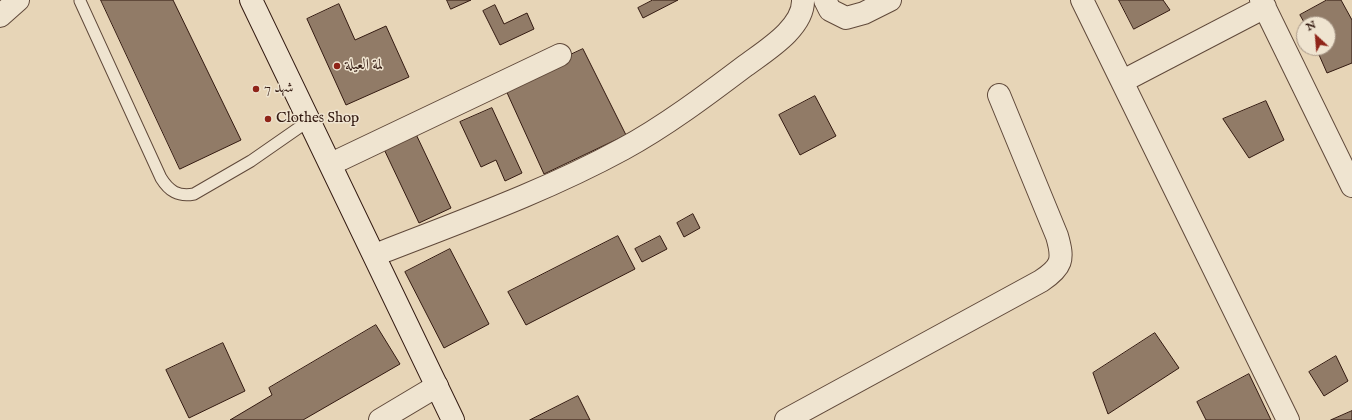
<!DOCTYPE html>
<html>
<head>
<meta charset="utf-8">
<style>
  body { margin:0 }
  #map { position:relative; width:1352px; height:420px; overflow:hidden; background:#e7d5b7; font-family:"IM FELL English",serif }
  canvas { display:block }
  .north { position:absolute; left:1296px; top:16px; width:40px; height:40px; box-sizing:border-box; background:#efe4d0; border:1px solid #a49384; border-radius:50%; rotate:334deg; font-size:11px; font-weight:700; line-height:16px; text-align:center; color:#331a11 }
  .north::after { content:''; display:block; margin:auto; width:14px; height:18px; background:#8f2418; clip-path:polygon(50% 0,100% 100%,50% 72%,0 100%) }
</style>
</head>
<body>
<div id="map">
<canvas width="1352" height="420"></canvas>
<div class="north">N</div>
</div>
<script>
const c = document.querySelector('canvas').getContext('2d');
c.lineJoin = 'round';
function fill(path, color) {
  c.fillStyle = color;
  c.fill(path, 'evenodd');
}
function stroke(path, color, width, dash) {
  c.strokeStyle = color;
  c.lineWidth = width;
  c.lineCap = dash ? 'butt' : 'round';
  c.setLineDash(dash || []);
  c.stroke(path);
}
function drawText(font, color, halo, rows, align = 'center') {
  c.font = font + ' "IM FELL English",Amiri,serif';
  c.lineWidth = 3;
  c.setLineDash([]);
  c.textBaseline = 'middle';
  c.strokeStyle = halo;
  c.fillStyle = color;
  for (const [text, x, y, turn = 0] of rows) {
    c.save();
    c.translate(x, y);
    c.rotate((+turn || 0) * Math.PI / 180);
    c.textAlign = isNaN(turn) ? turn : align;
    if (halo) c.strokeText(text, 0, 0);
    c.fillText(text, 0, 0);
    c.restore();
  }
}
const building = new Path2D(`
  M101,0h72l68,140 -61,29z
  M447,0h24l-20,9z
  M653,0h25l-35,18 -5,-10z
  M1119,0h44l7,10 -36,19z
  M1327,0h14l11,20v43l-25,10 -11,-25h12v-24h-23l-5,-9z
  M339,4l16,36 31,-14 23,51 -63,28 -39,-86z
  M495,5l9,19 23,-11 7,16 -34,16 -17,-34z
  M583,49l43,86 -82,39 -40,-88z
  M815,96l21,40 -36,19 -21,-40z
  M1266,101l18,39 -35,18 -26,-39z
  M492,108l30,65 -17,8 -9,-21 -15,7 -21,-45z
  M414,130l37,78 -32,15 -37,-78z
  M693,214l7,14 -16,9 -7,-14z
  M618,236l17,33 -109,56 -18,-33z
  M660,236l7,13 -25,13 -7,-13z
  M450,249l39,75 -45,24 -39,-76z
  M376,325l24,39 -97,56h-73l42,-25 -3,-7z
  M1155,333l24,35 -71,46 -15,-41z
  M223,343l22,48 -56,27 -23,-48z
  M1336,356l12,25 -24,15 -15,-24z
  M1249,374l22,46h-65l-9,-18z
  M578,396l12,24h-60z
  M1352,411v9h-21z`);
fill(building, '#917b67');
stroke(building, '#331a11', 1);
const service = new Path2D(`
  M80,1l81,177c8,13 17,19 33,16l57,-33 59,-41`);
const minor = new Path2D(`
  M825,0l5,10 16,8 18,-5 26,-13
  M1082,0l206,420
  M1261,0l91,186
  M0,16l18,-16
  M1123,81l142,-74
  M331,164l229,-109
  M375,255c84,-33 169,-63 248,-106 41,-22 85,-55 122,-83 20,-15 59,-38 58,-66
  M380,420l57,-34
  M786,420l255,-139c21,-14 23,-21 16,-45l-58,-141`);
const secondary = new Path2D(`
  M251,0l202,420`);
stroke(service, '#60493a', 13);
stroke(minor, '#60493a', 24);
stroke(secondary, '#331a11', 24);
stroke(service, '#efe4d0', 11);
stroke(minor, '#efe4d0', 22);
stroke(secondary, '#efe4d0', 22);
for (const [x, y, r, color] of [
  [337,66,4,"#8f2418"],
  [256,89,4,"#8f2418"],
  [268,119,4,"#8f2418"]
]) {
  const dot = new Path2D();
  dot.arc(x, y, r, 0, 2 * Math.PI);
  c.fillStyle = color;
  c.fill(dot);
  stroke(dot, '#efe4d0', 1.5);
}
drawText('15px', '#331a11', '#efe4d0', [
  ["لمة العيلة",345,66],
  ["شهد 7",264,89],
  ["Clothes Shop",276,119]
], 'left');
</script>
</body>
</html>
